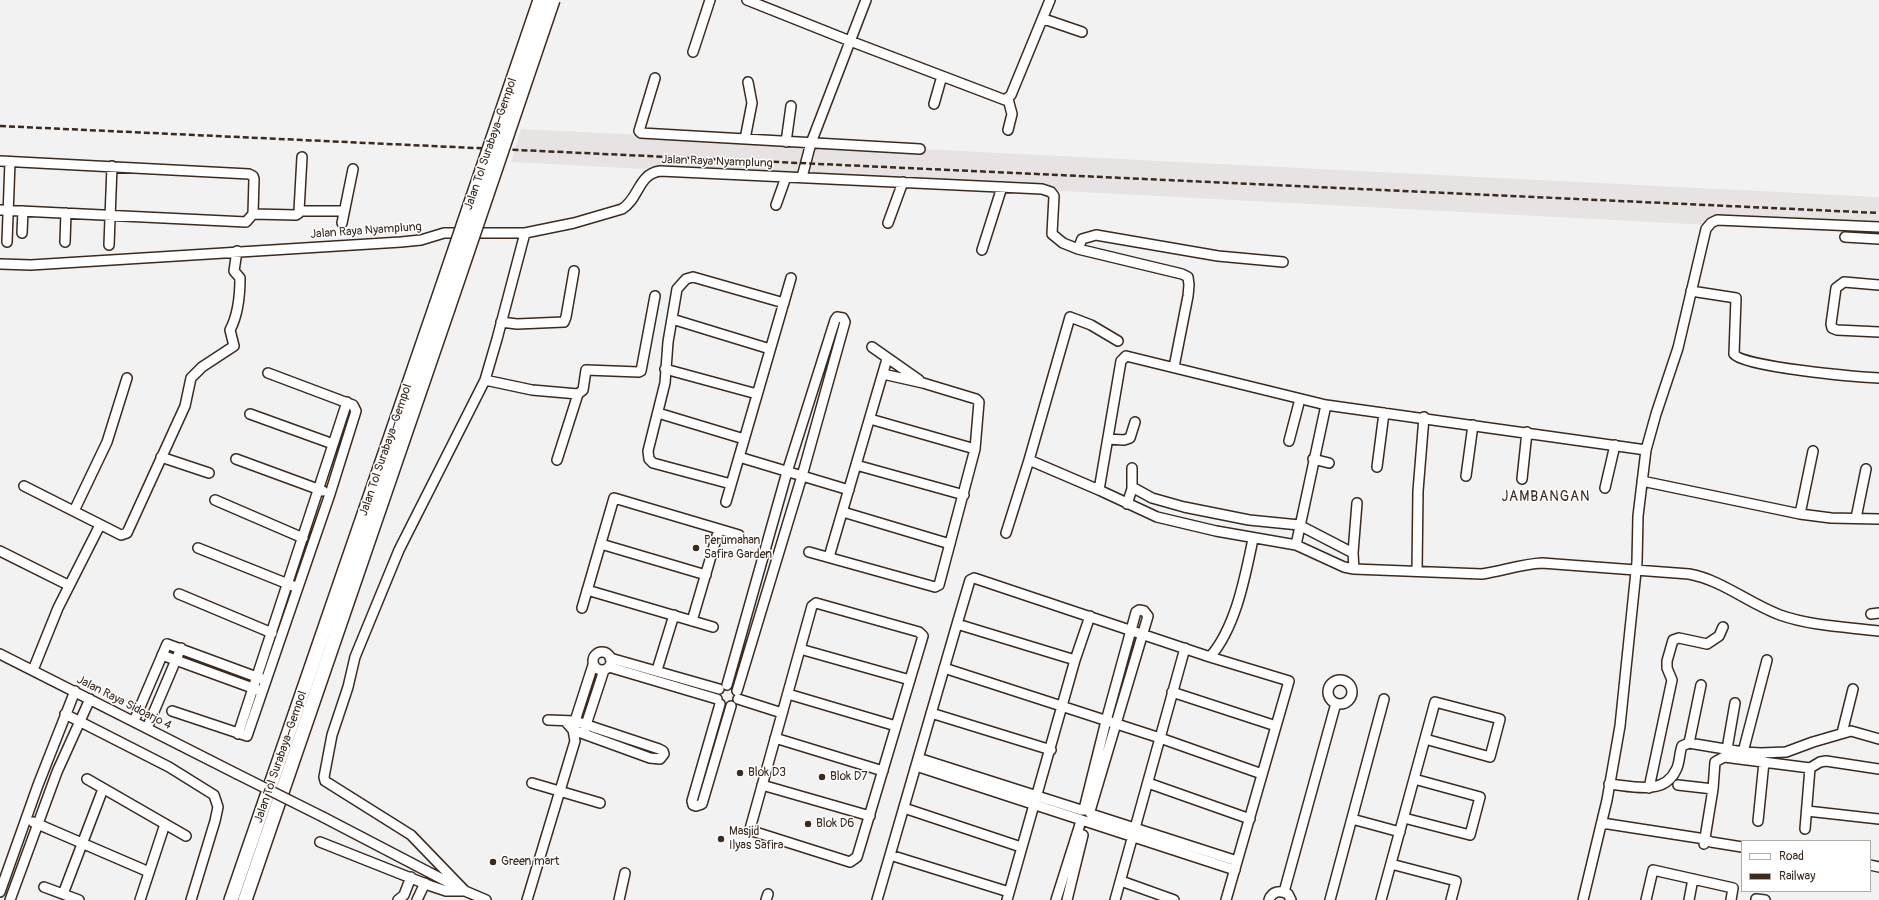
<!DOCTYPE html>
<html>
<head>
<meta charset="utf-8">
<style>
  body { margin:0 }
  #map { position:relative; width:1879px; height:900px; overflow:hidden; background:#f3f2f2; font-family:Pangolin,sans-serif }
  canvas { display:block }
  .legend { position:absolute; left:1741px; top:840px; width:130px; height:52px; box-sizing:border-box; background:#fff; border:1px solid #b1aaa5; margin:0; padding:5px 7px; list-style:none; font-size:12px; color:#3b2a1e }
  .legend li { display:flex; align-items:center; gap:8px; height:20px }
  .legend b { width:20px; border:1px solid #b1aaa5 }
</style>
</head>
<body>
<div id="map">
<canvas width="1879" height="900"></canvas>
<ul class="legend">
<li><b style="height:5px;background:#fff"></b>Road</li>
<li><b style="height:5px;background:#3b2a1e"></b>Railway</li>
</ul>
</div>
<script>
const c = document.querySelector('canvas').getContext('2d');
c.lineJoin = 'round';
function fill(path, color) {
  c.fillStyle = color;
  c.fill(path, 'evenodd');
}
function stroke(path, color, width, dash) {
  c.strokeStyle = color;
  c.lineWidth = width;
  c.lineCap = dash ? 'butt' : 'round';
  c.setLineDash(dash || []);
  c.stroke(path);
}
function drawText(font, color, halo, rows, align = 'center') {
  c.font = font + ' Pangolin,sans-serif';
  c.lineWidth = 3;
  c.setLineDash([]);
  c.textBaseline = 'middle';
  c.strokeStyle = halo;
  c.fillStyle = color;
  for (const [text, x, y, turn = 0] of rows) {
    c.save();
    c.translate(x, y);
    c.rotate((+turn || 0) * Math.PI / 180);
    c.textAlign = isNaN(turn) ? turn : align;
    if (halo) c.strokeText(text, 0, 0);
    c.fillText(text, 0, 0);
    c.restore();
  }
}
fill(new Path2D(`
  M521,129l1358,68v37l-1368,-72z`), '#e6e3e2');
const minor = new Path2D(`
  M747,0l103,41 155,59 6,-5 39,-95
  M1044,19l38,13
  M693,52l17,-52
  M655,78l-16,53 2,2 279,16
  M934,104l8,-28
  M1008,130l4,-16 -4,-15
  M745,139l7,-36 -4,-21
  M786,142l5,-36
  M0,161l249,13 4,2 1,3 -1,35
  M802,177l9,-34 55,-143
  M776,205l10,-28
  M0,210l246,12 7,-8 43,1 3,-2v-2h45
  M299,211l3,-54
  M342,223l11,-54
  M888,223l15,-41
  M22,233l1,-22
  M1845,237l34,2
  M7,242l3,-80
  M65,242l1,-29
  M109,245l3,-79
  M1078,249l4,-10 14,-4 122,21 65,6
  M982,250l20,-63
  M0,264l31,1 370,-23 20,-2 23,-7h81l49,-10 48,-14c17,-10 16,-35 38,-38l382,18 9,3 3,4 -2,38 11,9 15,6 104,25 6,3 1,8 -1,11 -14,71
  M1879,285l-35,-3 -8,6 -5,36 1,4 5,2 42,2
  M1691,291l45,7 -2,56c9,13 124,23 145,24
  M672,319l98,30
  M501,322l16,2 47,-2 2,-5 8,-46
  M872,347l47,33
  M665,369l92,25
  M485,380l47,10 46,4
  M658,413l86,26
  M250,414l83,30
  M870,419l105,30
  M1108,439l16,1 6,-2 5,-16
  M1289,441l11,-42
  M1646,450l-320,-45 -200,-49 -5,5 -22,129 58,27 59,14 80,14 48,22 10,2 128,5c20,-3 40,-10 60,-11l147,11c33,6 59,29 91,41 31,11 67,12 99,16
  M161,457l48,16
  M739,457l110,33
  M236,459l87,32
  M1313,459l16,4
  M557,460l21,-66 5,-4 3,-20 53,2 2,-1 14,-75
  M856,465l108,30
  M1377,467l7,-54
  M1466,476l7,-51
  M1522,479l5,-47
  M1642,481l158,33 31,4 48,1
  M731,484l-78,-21 -4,-4 -1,-8 17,-68 3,-41 9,-53 9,-10 7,-2 91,26
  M24,486l97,49 6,-2 58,-127 6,-28 11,-11 32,-21 -4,-16c8,-15 10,-35 10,-52l-6,-7 3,-20
  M1132,487l20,11 32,9 65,13 50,5 54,28
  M1605,488l10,-43
  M1099,490l-70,-30 41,-143 21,8 27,16
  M215,500l88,38
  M726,502l65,-224
  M1127,504l5,-15v-21
  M74,511l33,-69 20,-64
  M843,512l107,32
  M1800,514l13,-63
  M1856,518l10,-49
  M1006,533l23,-73
  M601,544l105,31
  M1296,545l30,-140
  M198,548l95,38
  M0,551l68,34
  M809,552l126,35 4,-2 36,-136 4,-47 -3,-3 -53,-16 -40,-9
  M829,557l58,-198
  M1354,569l-1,-16 4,-50
  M1417,571l1,-80 6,-74
  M587,590l126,37
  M179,594l93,39
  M816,603l103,29 4,4 -66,221 -7,5 -98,-31 -2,-2 62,-223z
  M582,608l32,-110 125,37
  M1871,614l8,-1
  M692,621l27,-92
  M957,624l118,36
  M800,649l110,31
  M593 661a9 9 0 1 1 18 0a9 9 0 1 1-18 0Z
  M0,654l237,120
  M162,655l96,35
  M1210,657c26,-30 35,-80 43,-118
  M610,658l109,31
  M609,667l108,32
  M944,668l216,70 102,36
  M33,670l25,-62 42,-83
  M657,670l17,-55
  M1328 692a12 12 0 1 1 24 0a12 12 0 1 1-24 0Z
  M727,685l60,-213 48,-152 2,-3 6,1 2,4 -43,154 -65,215
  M1172,692l104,34
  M788,694l108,32
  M738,699l44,14
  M720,704l-28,97 1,4 3,1 6,-2 29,-98
  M172,711l75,25 83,-242 26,-83 -3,-6 -85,-32
  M931,713l120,37
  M65,714l104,53 45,28 4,12 -3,14 -24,79
  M548,720l27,1 84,28 4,2 1,3 -4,5 -10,-1 -77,-28 -7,-8
  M134,721l33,-77 95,35
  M147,728l34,-80
  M584,731l20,-61
  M1842,733l11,-44
  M238,734l109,-332
  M775,738l108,33
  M1689,743l12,-58
  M1727,749l8,-46
  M1743,752l24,-92
  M918,758l163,52h7l3,4 146,47
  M916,766l319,104
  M87,779l99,57
  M532,783l68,20
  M1148,783l102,36
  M1609,784c23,2 55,12 67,-14 4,-7 3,-16 6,-24l7,-3 54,9 18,1 25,-1 27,-10 38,-11 28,8
  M762,785l108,31
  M1678,785l35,4
  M1649,788l23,-108 -5,-12v-7l6,-21 6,-2 28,6 12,-8 4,-9
  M904,808l117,39
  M1084,809l22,-88 30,-109 3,-2 5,1 4,5 -58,195
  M1807,811l72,8
  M323,817l142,74 21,9
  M1404,818l66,17 10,-38 -66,-18
  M1352,819l48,13
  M1758,821l6,-59
  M33,822l116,50
  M1602,823l103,16 6,3 31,5
  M1805,829l5,-61 10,-6 6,-1 53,8
  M320,842l111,44 15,5h18
  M1704,844l9,-55 2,-27 9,-5 86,11
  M890,855l119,37
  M1391,864l65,17 -5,19
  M1870,865l9,2
  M1121,881l53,19
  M44,887l35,13
  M465,891l-54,-56 -86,-54 -1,-4 8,-42 16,-48 7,-30 44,-107 86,-170 12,-41 28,-106
  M0,892l38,-107 37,-94
  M1284,892l52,-189
  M63,894l40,-105
  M1756,899l9,1
  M10,900l47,-128 33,-73
  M140,900l25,-76
  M398,900l6,-5 7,-18
  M417,900l8,-17
  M527,900l48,-159 -2,-11 2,-9 18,-56
  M619,900l6,-27
  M766,900l2,-6
  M877,900l80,-276 13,-44 4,-2 236,79 79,24 -63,219
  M1007,900l68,-240 15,-44
  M1056,900l25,-79
  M1067,900l16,-65
  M1115,900l70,-252
  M1269,900c3,-9 11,-10 19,-6l3,6
  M1330,900l54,-201
  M1381,900l54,-198 65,17 -10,38 -65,-18
  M1583,900l24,-100 13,-74 17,-164 1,-46 8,-66 10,-36 22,-66 28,-119 5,-6 6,-3 162,7
  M1646,900l7,-30 80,18 -2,12
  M1689,900l4,-21`);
const highway = new Path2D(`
  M231,900l205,-595
  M245,900l203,-591`);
stroke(minor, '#3b2a1e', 12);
stroke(highway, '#3b2a1e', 16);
stroke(minor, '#fff', 9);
stroke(highway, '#fff', 13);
stroke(new Path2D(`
  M0,126l1879,87`), '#3b2a1e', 2.5, [6, 3]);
const minorBridge = new Path2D(`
  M237,774l86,43`);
const highwayBridge = new Path2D(`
  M436,305l104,-305
  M448,309l105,-309`);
stroke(minorBridge, '#3b2a1e', 12, []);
stroke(highwayBridge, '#3b2a1e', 16, []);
stroke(minorBridge, '#fff', 9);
stroke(highwayBridge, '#fff', 13);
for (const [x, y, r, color] of [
  [696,548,4,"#3b2a1e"],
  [740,773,4,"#3b2a1e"],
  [822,777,4,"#3b2a1e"],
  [808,824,4,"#3b2a1e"],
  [721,839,4,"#3b2a1e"],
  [493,862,4,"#3b2a1e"]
]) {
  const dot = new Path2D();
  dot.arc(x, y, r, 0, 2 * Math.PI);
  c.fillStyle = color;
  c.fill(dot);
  stroke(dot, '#fff', 1.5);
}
drawText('12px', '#3b2a1e', '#fff', [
  ["Jalan Tol Surabaya–Gempol",491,144,-71],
  ["Jalan Raya Nyamplung",717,162,2],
  ["Jalan Raya Nyamplung",366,231,-4],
  ["Jalan Tol Surabaya–Gempol",386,450,-71],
  ["Jalan Raya Sidoarjo 4",124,703,27],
  ["Jalan Tol Surabaya–Gempol",281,757,-71]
]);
drawText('12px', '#3b2a1e', '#fff', [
  ["Perumahan",704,541],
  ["Safira Garden",704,555],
  ["Blok D3",748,773],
  ["Blok D7",830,777],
  ["Blok D6",816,824],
  ["Masjid",729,832],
  ["Ilyas Safira",729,846],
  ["Green mart",501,862]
], 'left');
c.letterSpacing = '1px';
drawText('14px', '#3b2a1e', '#fff', [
  ["JAMBANGAN",1546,497]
]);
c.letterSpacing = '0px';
</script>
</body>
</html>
